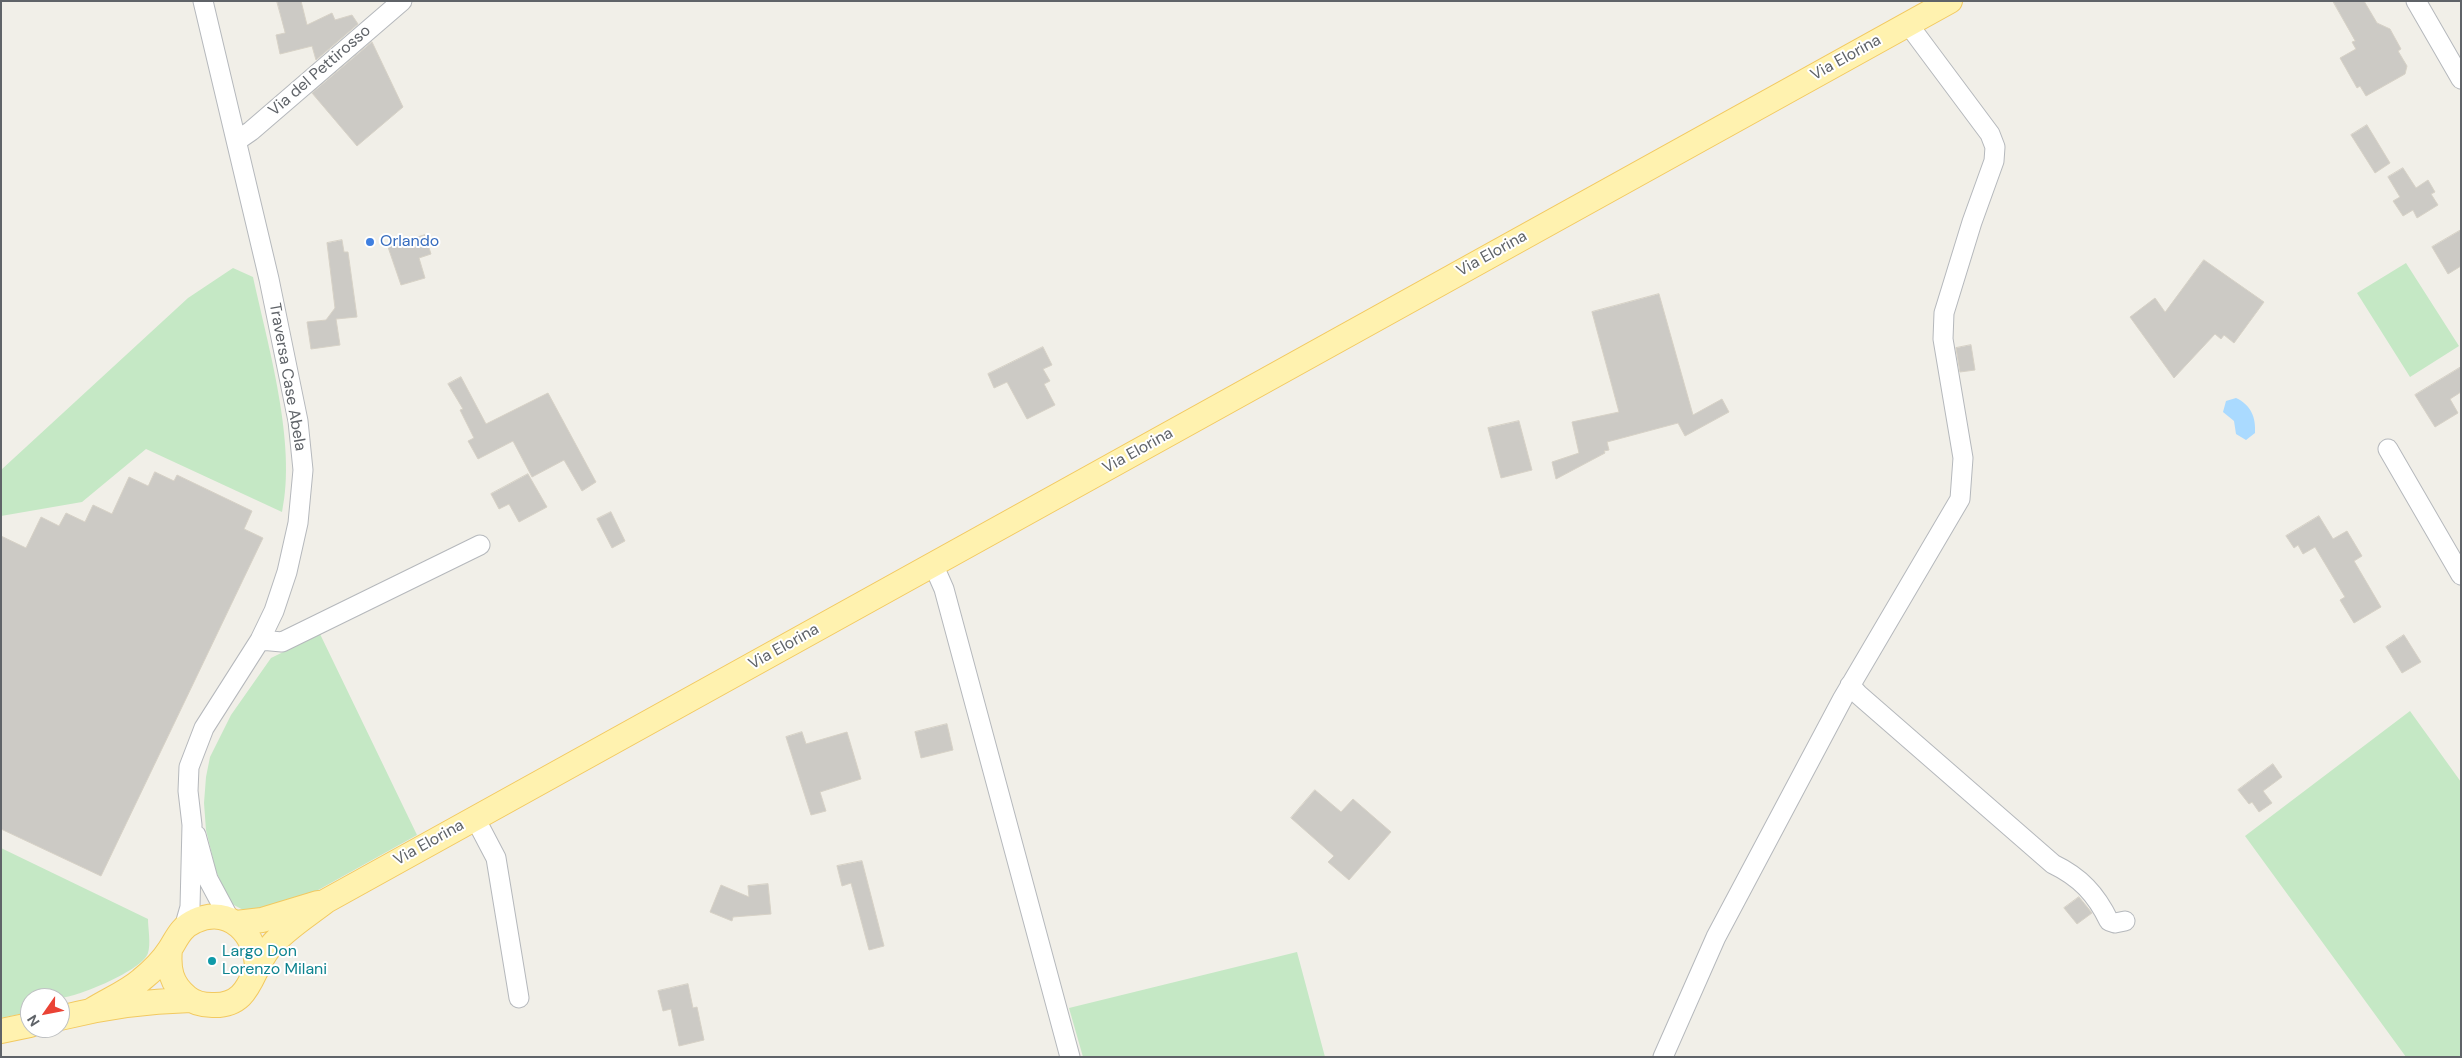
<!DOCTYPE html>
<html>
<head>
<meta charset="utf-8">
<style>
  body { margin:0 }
  #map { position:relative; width:2462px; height:1058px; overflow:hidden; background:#f1efe8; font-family:"DM Sans",sans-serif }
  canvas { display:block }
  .frame { position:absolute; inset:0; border:2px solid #5f6368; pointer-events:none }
  .north { position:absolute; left:20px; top:988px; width:50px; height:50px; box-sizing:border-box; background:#fff; border:1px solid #bfc1c3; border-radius:50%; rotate:237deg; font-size:14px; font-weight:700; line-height:20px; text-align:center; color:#5f6368 }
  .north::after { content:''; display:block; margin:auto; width:18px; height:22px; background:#ea4335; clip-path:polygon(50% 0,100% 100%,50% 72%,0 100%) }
</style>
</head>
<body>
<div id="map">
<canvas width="2462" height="1058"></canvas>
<div class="frame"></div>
<div class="north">N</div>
</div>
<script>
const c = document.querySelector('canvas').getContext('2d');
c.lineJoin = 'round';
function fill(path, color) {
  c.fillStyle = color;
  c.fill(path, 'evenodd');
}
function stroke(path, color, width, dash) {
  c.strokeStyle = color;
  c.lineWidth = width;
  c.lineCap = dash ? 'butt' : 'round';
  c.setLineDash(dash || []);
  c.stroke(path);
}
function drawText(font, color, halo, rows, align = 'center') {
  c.font = font + ' "DM Sans",sans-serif';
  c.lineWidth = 4;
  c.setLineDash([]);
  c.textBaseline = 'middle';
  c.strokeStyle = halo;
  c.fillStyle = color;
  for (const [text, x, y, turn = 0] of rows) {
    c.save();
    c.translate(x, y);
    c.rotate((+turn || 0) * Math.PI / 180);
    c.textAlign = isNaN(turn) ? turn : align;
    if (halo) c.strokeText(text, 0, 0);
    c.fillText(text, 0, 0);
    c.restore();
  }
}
fill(new Path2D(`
  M2406,263l53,83 -49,31 -53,-84z
  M233,268l20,9c15,69 44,167 29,235l-136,-63 -64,53 -81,14v-46l187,-172z
  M320,634l97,201 -106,59 -62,19 -19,-10 -14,-32 -10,-41 -2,-27 2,-26 4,-20 21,-42 40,-57z
  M2410,711l51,71v275h-55l-161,-221z
  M1,848l147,71c0,9 3,25 0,34 -5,17 -70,44 -88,45 -9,1 -20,0 -30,0v14l-29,6z
  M1297,952l28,105h-242l-14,-49z`), '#c5e8c5');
fill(new Path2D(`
  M2236,398c15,7 20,19 19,35l-9,7 -10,-6 -2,-13 -11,-9 3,-11z`), '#aadaff');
const building = new Path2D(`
  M277,1h24l6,24 25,-12 3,7 17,-5 6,9 -42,36 -4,-14 -32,8 -4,-19 9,-2z
  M2333,1h31l13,22 13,6 11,20 -3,2 9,15 -2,8 -39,22 -6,-10 -3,2 -17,-30 16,-9 -4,-7 3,-1z
  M372,42l31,65 -46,39 -45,-53z
  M2367,125l23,38 -15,10 -24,-38z
  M2403,168l13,20 12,-8 7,12 -4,2 7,11 -21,13 -4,-8 -10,6 -10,-15 7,-4 -12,-20z
  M2461,230v36l-13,8 -16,-27z
  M425,235l6,19 -12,4 6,20 -24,7 -13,-38z
  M342,240l2,12h4l9,65 -21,2 4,26 -29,4 -4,-27 19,-2 9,-12 -8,-65z
  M2204,260l60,42 -30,41 -10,-8 -3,4 -6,-5 -41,44 -44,-61 25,-19 10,14z
  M1659,294l34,121 29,-16 7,13 -44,24 -7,-13 -71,19 2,8 -5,1 1,2 -49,26 -4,-17 27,-9 -7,-31 47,-10 -27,-100z
  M1971,345l4,25 -15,2 -4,-24z
  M1043,347l9,18 -9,4 7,12 -6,3 11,21 -28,14 -20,-37 -13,6 -6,-14z
  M2461,367v25l-11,7 8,14 -23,14 -20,-32z
  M461,377l25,47 62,-31 48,89 -14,9 -18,-31 -32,17 -19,-36 -35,18 -10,-18 6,-3 -14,-28 3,-1 -15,-25z
  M1519,421l13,49 -31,8 -13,-50z
  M155,472l19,9 3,-6 75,36 -8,18 19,9 -162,338 -100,-47v-293l25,12 15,-31 18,9 7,-13 19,9 8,-17 19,9 17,-37 19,9z
  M528,474l19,33 -28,15 -10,-18 -10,5 -8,-15z
  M611,512l14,29 -13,7 -15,-29z
  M2319,516l14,23 14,-8 15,25 -8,5 27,46 -27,16 -14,-23 5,-3 -30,-50 -12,7 -5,-9 -4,3 -8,-12z
  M2404,635l17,27 -19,11 -16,-26z
  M947,724l6,26 -32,8 -6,-26z
  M802,732l4,12 41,-12 14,47 -41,13 6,19 -15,4 -25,-78z
  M2273,764l9,13 -19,14 9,12 -13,9 -7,-10 -3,2 -11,-14z
  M1315,790l26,22 12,-13 38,33 -42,48 -21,-18 6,-6 -43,-38z
  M862,861l22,85 -15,4 -18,-67 -9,3 -5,-20z
  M768,884l3,30 -38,3 -1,4 -22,-9 11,-27 28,12 -1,-11z
  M2079,897l13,16 -15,11 -13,-16z
  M688,984l5,24 4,-1 7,33 -25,6 -8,-37 -8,2 -5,-20z`);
fill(building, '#cccac5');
stroke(building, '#d6d1c6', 1);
const minor = new Path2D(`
  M2416,1l45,78
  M238,140l13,-9 151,-130
  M2388,449l73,126
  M933,564l11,25 126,468
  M260,640l22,2 198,-97
  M1850,685l9,10 194,169c27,13 43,30 56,57l6,2 10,-2
  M475,818l21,40 23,140
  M196,835l12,44 22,41
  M184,928l6,-21 2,-82 -4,-34 1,-24 15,-39 56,-88 14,-29 13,-39 11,-49 5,-53 -5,-49 -29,-142 -66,-278
  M1663,1057l53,-120 127,-239 117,-199 3,-41 -20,-119 1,-26 28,-91 22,-61 1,-14 -5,-13 -82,-110`);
const major = new Path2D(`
  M236,923l26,-3 56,-17
  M170,949c-2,20 1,35 17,48 7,6 16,8 25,8 40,2 38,-35 58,-58 15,-18 38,-32 56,-46l1624,-900
  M92,1010c16,-10 35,-18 49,-30 10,-8 22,-20 29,-31 7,-11 11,-22 25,-28 35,-16 62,14 62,48
  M60,1018c43,-11 87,-17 131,-18
  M1,1031l29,-6`);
stroke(minor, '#b5b8bc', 21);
stroke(major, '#f2c960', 26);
stroke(minor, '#fff', 19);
stroke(major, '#fff2af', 24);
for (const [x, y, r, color] of [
  [370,242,5,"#3f7fe0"],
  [212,961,5,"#0f9aa8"]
]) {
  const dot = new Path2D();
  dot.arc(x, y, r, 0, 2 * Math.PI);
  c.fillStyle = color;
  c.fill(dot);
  stroke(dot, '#fff', 2);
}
drawText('16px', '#5f6368', '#fff', [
  ["Via Elorina",1846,58,-29],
  ["Via del Pettirosso",320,71,-41],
  ["Via Elorina",1492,254,-29],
  ["Traversa Case Abela",287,377,80],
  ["Via Elorina",1138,451,-29],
  ["Via Elorina",784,647,-29],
  ["Via Elorina",429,843,-29]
]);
drawText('16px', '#366cbe', '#fff', [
  ["Orlando",380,242]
], 'left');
drawText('16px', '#0d838f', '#fff', [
  ["Largo Don",222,952],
  ["Lorenzo Milani",222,970]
], 'left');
</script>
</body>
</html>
